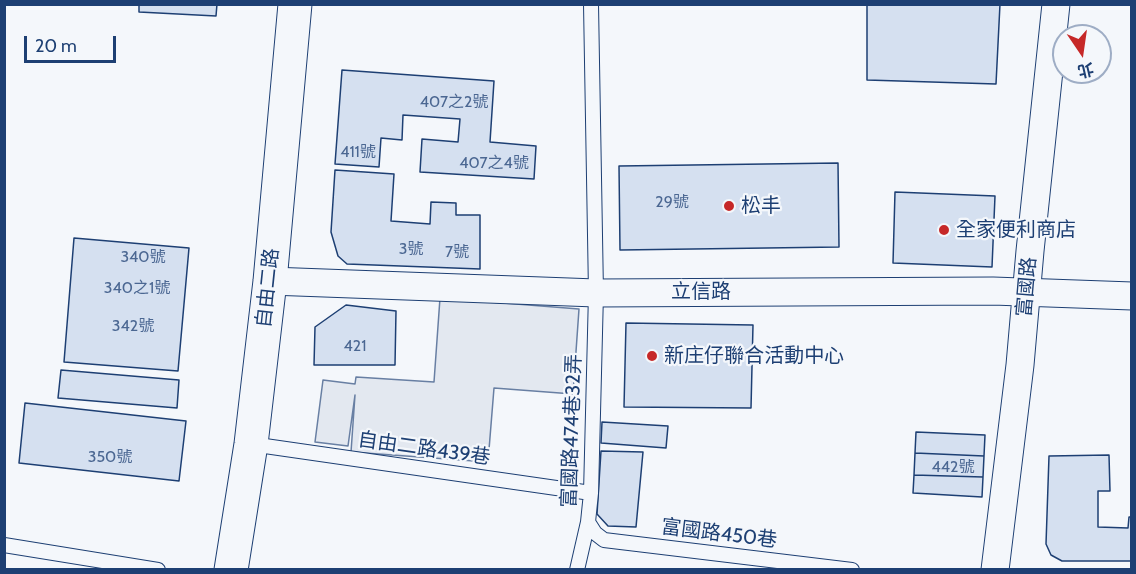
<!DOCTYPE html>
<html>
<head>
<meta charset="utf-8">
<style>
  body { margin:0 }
  #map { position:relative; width:1136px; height:574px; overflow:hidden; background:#f4f7fb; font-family:Cabin,"Noto Sans TC",sans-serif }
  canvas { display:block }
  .frame { position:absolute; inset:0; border:6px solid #1d3f73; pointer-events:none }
  .north { position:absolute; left:1052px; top:24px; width:60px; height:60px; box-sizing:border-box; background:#f4f7fb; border:2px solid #9eadc5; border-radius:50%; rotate:167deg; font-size:16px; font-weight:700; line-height:24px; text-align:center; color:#1d3f73 }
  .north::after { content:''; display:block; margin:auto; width:21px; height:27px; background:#c62828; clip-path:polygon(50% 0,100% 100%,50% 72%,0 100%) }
  .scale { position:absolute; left:24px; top:36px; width:92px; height:27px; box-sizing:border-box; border:3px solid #1d3f73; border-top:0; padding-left:8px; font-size:18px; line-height:21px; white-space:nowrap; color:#1d3f73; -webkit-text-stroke:4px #f4f7fb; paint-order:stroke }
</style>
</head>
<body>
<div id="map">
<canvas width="1136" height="574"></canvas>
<div class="frame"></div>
<div class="north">北</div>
<div class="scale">20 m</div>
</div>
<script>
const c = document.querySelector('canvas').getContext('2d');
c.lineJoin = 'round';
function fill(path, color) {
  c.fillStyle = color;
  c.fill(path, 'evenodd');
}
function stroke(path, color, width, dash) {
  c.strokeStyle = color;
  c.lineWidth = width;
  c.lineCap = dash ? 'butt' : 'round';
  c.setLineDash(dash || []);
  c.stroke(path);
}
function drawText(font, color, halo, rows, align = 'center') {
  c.font = font + ' Cabin,"Noto Sans TC",sans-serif';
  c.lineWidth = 4.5;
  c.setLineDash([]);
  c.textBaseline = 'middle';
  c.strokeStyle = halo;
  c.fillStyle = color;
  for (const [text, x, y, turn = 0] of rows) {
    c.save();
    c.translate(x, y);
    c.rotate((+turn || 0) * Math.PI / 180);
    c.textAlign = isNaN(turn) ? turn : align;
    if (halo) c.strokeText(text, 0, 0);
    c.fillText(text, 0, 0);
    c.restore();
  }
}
const parking = new Path2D(`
  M440,298l139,11 -6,85 -79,-6 -6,74 -137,-10 4,-57 -7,51 -33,-4 8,-62 32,4 1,-7 78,5z`);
fill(parking, '#e3e8f0');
stroke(parking, '#687fa3', 1.5);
const building = new Path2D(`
  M139,4h78l-1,12 -77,-4z
  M867,4h133l-4,80 -129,-4z
  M342,70l152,11 -4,61 46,4 -2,33 -114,-7 2,-33 36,3 2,-23 -57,-4 -1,25 -21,-2 -2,29 -44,-3z
  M838,163l1,84 -219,3 -1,-84z
  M335,170l59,4 -3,47 39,3 1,-22 25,1v12h24v54l-133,-5 -9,-8 -7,-24z
  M895,192l100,4 -3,71 -99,-4z
  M74,238l115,10 -11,123 -114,-9z
  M346,305l50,6 -1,54h-81l1,-38z
  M626,323l127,2 -2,83 -127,-1z
  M61,370l118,10 -2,28 -119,-10z
  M25,403l161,18 -7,60 -160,-18z
  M602,422l66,4 -2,22 -65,-5z
  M916,432l69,3 -1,21 -69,-3z
  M601,451l42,1 -7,75 -28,-1 -11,-12z
  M915,453l69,3 -1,21 -69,-2z
  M1109,455l1,36h-12v36l30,1 1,-11h3v44h-70l-11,-6 -5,-11 3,-88z
  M914,475l69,2 -1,20 -69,-4z`);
fill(building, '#d5e0f0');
stroke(building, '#1d3f73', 1.5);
const lane = new Path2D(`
  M251,444l340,49
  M588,522l7,11 9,7 248,30
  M4,545l154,25
  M577,570l11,-48 3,-29 5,-200 -5,-289`);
const street = new Path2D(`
  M270,281l326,12 397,-2 139,5
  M995,570l25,-205 10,-114 26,-247`);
const secondary = new Path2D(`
  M231,570l20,-126 19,-163 25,-277`);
stroke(lane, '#1d3f73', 16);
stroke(street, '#1d3f73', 29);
stroke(secondary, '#1d3f73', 35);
stroke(lane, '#f4f7fb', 14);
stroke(street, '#f4f7fb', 27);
stroke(secondary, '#f4f7fb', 33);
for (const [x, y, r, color] of [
  [729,206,6,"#c62828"],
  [944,230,6,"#c62828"],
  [652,356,6,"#c62828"]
]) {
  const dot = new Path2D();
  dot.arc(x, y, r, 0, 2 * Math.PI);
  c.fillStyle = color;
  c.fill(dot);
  stroke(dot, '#f4f7fb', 2);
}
drawText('16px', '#4b6792', null, [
  ["407之2號",454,102],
  ["411號",358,152],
  ["407之4號",494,163],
  ["29號",672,202],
  ["3號",411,249],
  ["7號",457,252],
  ["340號",143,257],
  ["340之1號",137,288],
  ["342號",133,326],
  ["421",355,346],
  ["350號",110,457],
  ["442號",953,467]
]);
drawText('20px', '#1d3f73', '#f4f7fb', [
  ["松丰",741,206],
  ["全家便利商店",956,230],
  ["新庄仔聯合活動中心",664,356]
], 'left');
drawText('20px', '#1d3f73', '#f4f7fb', [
  ["富國路",1027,287,-85],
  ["自由二路",268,288,-84],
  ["立信路",701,292],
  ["富國路474巷32弄",572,431,-88],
  ["自由二路439巷",424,449,8],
  ["富國路450巷",719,534,7]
]);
</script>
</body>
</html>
